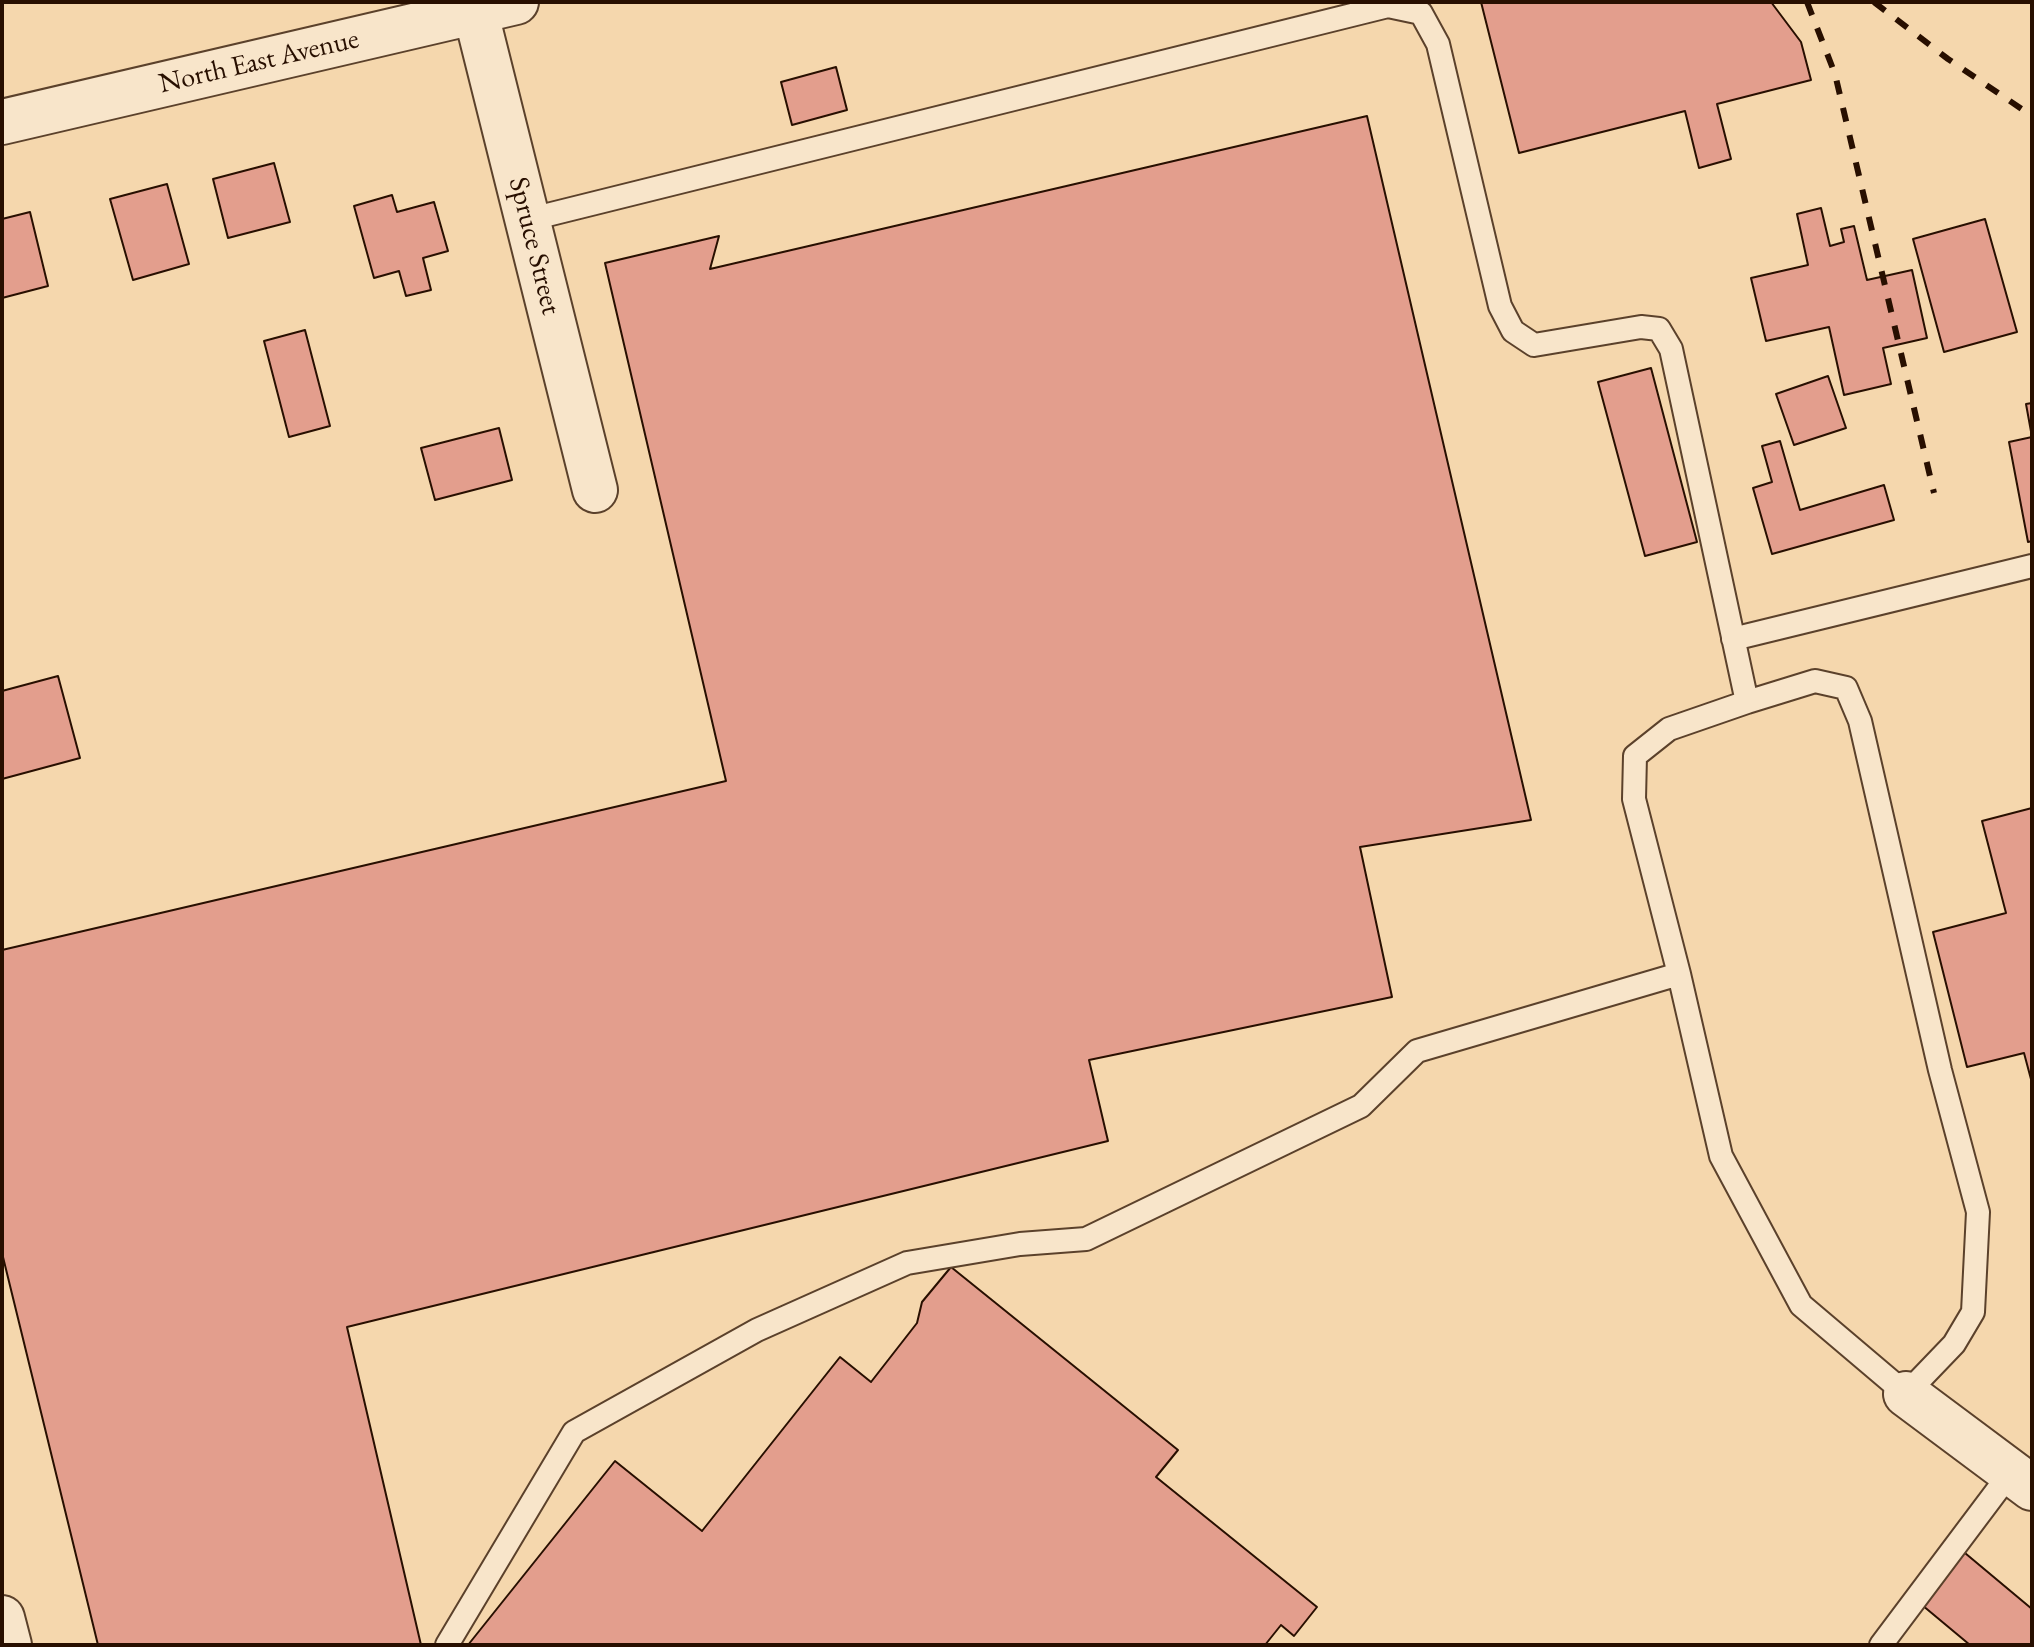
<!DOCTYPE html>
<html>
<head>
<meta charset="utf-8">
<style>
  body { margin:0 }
  #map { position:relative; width:2034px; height:1647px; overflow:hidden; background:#f5d7ad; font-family:"EB Garamond",serif }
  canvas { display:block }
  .frame { position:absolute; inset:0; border:4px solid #280f00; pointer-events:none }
</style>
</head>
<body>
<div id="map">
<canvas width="2034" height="1647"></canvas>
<div class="frame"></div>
</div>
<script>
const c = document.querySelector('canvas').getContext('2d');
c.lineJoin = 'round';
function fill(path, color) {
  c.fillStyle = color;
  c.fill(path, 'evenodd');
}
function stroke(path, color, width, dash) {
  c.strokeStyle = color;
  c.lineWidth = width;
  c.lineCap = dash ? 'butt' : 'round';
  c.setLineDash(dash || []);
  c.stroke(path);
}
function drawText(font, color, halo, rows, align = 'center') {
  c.font = font + ' "EB Garamond",serif';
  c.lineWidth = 6;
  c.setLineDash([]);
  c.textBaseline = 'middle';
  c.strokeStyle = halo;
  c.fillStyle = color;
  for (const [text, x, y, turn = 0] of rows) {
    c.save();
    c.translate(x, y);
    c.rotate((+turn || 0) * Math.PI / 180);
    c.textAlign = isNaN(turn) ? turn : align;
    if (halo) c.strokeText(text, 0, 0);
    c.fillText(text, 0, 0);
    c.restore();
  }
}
const building = new Path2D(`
  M1481,2h290l30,40 10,38 -94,24 14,55 -32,9 -14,-57 -166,42z
  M836,67l11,43 -55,15 -11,-43z
  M1367,116l164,704 -171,27 32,150 -303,63 19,81 -761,186 74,318h-323l-96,-392v-303l724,-169 -121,-518 114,-27 -9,33z
  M274,163l16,59 -62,16 -15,-59z
  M167,184l22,80 -56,16 -23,-81z
  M392,195l5,17 37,-10 14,49 -25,7 8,32 -25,6 -7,-25 -25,7 -20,-72z
  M1821,208l9,38 14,-4 -3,-13 13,-3 13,54 45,-10 15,68 -44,10 8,36 -47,11 -15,-68 -63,14 -15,-63 57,-13 -11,-51z
  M30,212l18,74 -46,12v-79z
  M1985,219l32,113 -73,20 -31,-113z
  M305,330l25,96 -41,11 -25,-96z
  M1651,368l46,174 -52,14 -47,-174z
  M1828,376l18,52 -52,17 -18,-51z
  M2032,403v138l-4,1 -19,-100 23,-5 -6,-33z
  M499,428l13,52 -77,20 -14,-52z
  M1780,441l20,69 84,-25 10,35 -122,34 -19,-66 19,-6 -10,-36z
  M58,676l22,82 -78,21v-88z
  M2032,808v275l-8,-30 -57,14 -34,-135 73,-19 -24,-92z
  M951,1267l227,183 -22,27 161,130 -23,29 -13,-11 -16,20h-797l147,-184 87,70 138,-174 31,25 46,-59 5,-21z
  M1953,1543l79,66v36h-62l-60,-50z`);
fill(building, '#e39e8d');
stroke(building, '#280f00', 2);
const lane = new Path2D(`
  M527,220l861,-214 33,7 17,31 62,262 13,25 21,14 107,-18 18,2 12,20 76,353
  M1733,639l299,-73
  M447,1645l127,-213 183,-102 150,-67 113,-19 66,-5 275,-133 56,-55 262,-77 42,182 80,149 105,89 48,-50 19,-32 5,-100 -38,-142 -80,-349 -14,-33 -31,-7 -68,21 -78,27 -34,27 -1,43 45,175
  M1881,1645l130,-173`);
const street = new Path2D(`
  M473,2l122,488
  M2,122l514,-120
  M1906,1394l126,94
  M2,1618l7,27`);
stroke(lane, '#5b412b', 26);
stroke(street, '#5b412b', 48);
stroke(lane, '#f8e5ca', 22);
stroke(street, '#f8e5ca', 44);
stroke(new Path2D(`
  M1807,2l28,72 99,419
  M1874,2l74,57 84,57`), '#280f00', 6, [14, 14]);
drawText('28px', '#280f00', '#f8e5ca', [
  ["North East Avenue",259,62,-13],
  ["Spruce Street",534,246,76]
]);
</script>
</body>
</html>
